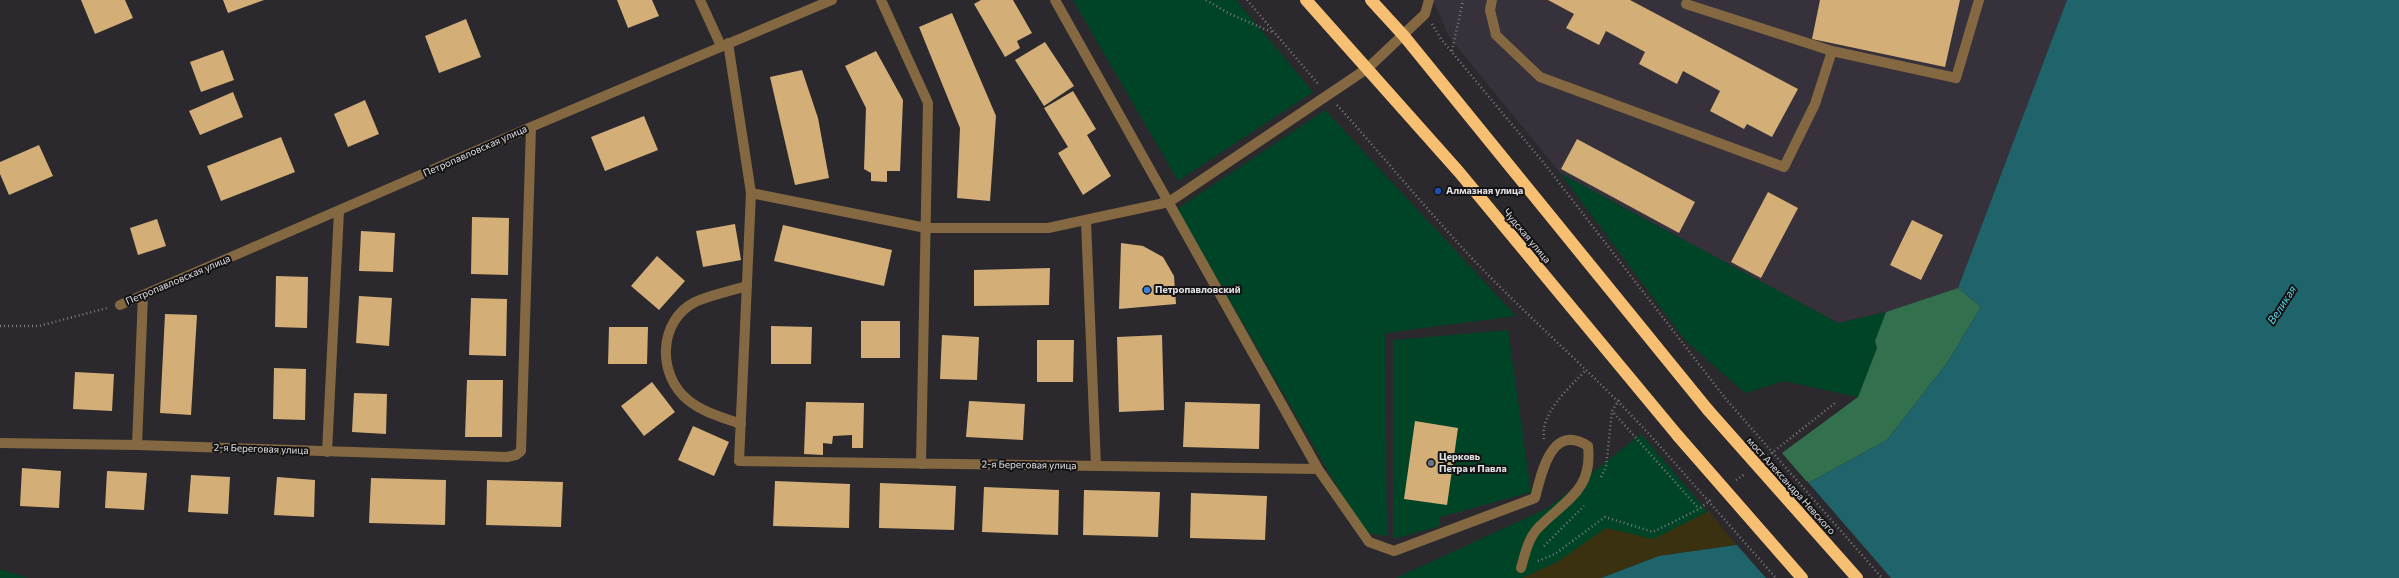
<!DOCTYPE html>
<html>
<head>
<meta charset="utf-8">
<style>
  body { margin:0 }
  canvas { display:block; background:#2b292d }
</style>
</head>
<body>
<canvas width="2399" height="578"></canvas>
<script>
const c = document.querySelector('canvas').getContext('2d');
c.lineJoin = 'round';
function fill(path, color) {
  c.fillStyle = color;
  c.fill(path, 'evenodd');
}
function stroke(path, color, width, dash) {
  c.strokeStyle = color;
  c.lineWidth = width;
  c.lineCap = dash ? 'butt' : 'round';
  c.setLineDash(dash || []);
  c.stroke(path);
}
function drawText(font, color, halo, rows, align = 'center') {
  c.font = font + ' Commissioner,sans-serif';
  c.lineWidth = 4;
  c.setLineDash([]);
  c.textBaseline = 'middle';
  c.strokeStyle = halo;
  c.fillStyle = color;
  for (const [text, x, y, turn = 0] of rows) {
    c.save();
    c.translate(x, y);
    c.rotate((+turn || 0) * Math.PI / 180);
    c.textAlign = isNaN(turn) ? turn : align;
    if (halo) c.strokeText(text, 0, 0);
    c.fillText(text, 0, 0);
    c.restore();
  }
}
fill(new Path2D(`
  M1433,0h634l-109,288 -72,24 -48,11 -278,-150 -110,-135z`), '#36313a');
fill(new Path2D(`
  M1073,0h163l77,92 -135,89z
  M1325,110l191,206 -131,17 2,203 -23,-3 -187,-324z
  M1560,173l278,150 48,-11 -11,29 2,7 -19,49 -74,-16 -39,12 -60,-53z
  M1508,330l23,162 -91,25v9l-47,13v-199z
  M1641,434l95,111 -77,11 -58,22h-205l152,-70z
  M0,569l28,9h-28z`), '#004427');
fill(new Path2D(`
  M1958,288l23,19 -34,56 -60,77 -79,43 -26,-30 76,-56 19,-49 -2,-7 11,-29z`), '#32704e');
fill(new Path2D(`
  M1709,511l27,34 -77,11 -58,22h-79l35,-16 49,-34 47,11z`), '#3a3111');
fill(new Path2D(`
  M2067,0h332v578h-798l58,-22 77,-11 72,-62 79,-43 60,-77 34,-56 -23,-19z`), '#1f636b');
fill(new Path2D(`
  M1807,481l84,97h-125l-31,-35z`), '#2b292d');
fill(new Path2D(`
  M81,0h44l8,18 -38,16z
  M223,0h41l-36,13z
  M617,0h35l7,16 -31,12z
  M981,0h32l19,33 -15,8 3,7 -15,9 -31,-53z
  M1548,0h82l168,89 -26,48 -25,-13 -3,5 -34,-18 10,-20 -37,-20 -6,13 -38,-20 6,-12 -39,-21 -7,14 -33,-17 8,-14z
  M1820,0h140l-15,67 -133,-28z
  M952,13l44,103 -6,85 -33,-3 3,-70 -41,-101z
  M466,19l15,38 -42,16 -14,-37z
  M1045,42l29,44 -30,20 -29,-46z
  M223,50l11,30 -33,12 -11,-30z
  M876,51l27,49 -3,71h-13v11l-16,-1v-8l-7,-4 2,-61 -21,-42z
  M802,70l16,48 11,60 -34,7 -25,-108z
  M1073,91l23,38 -9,6 24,41 -28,19 -25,-42 10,-6 -24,-39z
  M233,92l10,25 -43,18 -11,-24z
  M365,100l14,34 -31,13 -14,-33z
  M644,116l14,34 -53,21 -14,-34z
  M281,137l14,35 -74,29 -14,-35z
  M1577,139l118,63 -16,31 -118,-64z
  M39,145l14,31 -44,19 -9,-21v-12z
  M1768,192l30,16 -37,70 -30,-16z
  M472,217l37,1 -1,57 -37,-1z
  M157,219l9,27 -28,9 -8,-27z
  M1912,220l31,15 -22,45 -31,-15z
  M735,224l6,36 -38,7 -7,-36z
  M783,225l109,25 -8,36 -110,-25z
  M361,231l34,2 -2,39 -34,-1z
  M1121,243l22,3 20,11 11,19 2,28 -57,5z
  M657,256l28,25 -26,29 -28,-24z
  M1050,268l-1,37 -75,1v-36z
  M276,276l32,1 -1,51 -32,-1z
  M359,296l33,2 -3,48 -33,-3z
  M471,298l36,1 -1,57 -37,-1z
  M165,314l32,1 -6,100 -31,-2z
  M861,321h39v37h-39z
  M771,326l41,1 -1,37h-40z
  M609,327h39l-1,37h-39z
  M942,335l37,2 -2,43 -37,-1z
  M1162,335l2,75 -45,2 -2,-75z
  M1037,340h37l-1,42h-36z
  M274,368l32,1 -1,51 -32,-1z
  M75,372l39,2 -2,37 -39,-2z
  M467,380h36l-1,57h-37z
  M652,382l23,30 -31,24 -23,-30z
  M354,393l33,1 -1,40 -34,-2z
  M969,401l56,3 -2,36 -57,-3z
  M806,402l58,1 -1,45h-11v-13l-19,1 -1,8 -9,-1v12l-19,-1z
  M1185,402l75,2 -1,45 -76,-2z
  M1415,421l43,7 -11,77 -43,-6z
  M693,426l36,16 -15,34 -36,-16z
  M22,468l39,3 -2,37 -39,-2z
  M107,471l40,2 -3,37 -39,-2z
  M191,475l39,2 -2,37 -40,-2z
  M277,477l38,3 -1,37 -40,-2z
  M371,478l75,2 -1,45 -76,-2z
  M487,480l76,2 -2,45 -75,-2z
  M775,481l75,3 -1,44 -76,-2z
  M880,483l76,3 -2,44 -75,-2z
  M984,487l75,3 -1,45 -76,-3z
  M1084,490l76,2 -2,45 -75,-2z
  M1191,493l76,3 -2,44 -75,-2z`), '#d3ae77');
stroke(new Path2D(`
  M1206,0l24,14 44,19
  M1247,0l72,85
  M1432,24l9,15 102,123 182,236
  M1452,51l11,-51
  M1337,105c44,49 86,100 130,148 62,66 131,124 191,191
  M0,326h39l68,-18
  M1619,400l-7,11 87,98
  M1544,439c-4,-26 25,-51 42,-69
  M1768,456l67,-53
  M1601,477l5,-10 6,-56
  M1736,480l9,-6
  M1544,546l40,-40
  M1538,561l17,-7 50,-37 48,15 46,-23 14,-11`), '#7c7a7d', 2.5, [1, 3]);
stroke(new Path2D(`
  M700,0l21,46
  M881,0l47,103 -7,361
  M1055,0l263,469 51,73 25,9 141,-53c7,-26 16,-75 53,-52 5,45 -23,54 -50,82 -10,11 -13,26 -17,40
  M1492,0l-2,10 6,25 44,42 244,90 31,-63 17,-53
  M1686,4l146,47 124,27 23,-78
  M728,43l23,150 -12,268 579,8
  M751,193l175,35h122l121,-26 199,-134 57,-54 4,-14
  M1086,221l10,245
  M120,305l411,-178 301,-127
  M741,424c-17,-6 -39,-12 -53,-24 -31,-25 -30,-79 7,-98 16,-7 35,-11 52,-16
  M0,443l137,2 370,12 9,-2 5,-4 10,-324
  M137,445l6,-150
  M327,452l12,-241`), '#846841', 10);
stroke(new Path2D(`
  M1306,0l153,172 219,264
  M1371,0l33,36 304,374`), '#f7bf71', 12);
stroke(new Path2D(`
  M1725,398l157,180
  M1658,444l118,134`), '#7c7a7d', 2.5, [1, 3]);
stroke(new Path2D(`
  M1708,410l149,168
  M1678,436l124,142`), '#f7bf71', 12);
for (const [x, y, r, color] of [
  [1438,191,4,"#1a4fb4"],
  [1147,290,4,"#3f7fe0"],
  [1431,463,4,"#6b7280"]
]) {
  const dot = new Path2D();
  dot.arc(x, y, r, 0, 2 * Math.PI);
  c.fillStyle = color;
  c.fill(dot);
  stroke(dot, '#131214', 1.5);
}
drawText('10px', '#e0dfe1', '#131214', [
  ["Петропавловская улица",475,151,-24],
  ["Чудская улица",1527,236,50],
  ["Петропавловская улица",178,280,-23],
  ["2-я Береговая улица",261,449,2],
  ["2-я Береговая улица",1029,465,1],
  ["мост Александра Невского",1791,486,48]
]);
drawText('bold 10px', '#e0dfe1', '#131214', [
  ["Алмазная улица",1446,191],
  ["Петропавловский",1155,290],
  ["Церковь",1439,457],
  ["Петра и Павла",1439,469]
], 'left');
drawText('italic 11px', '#56d7e7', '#131214', [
  ["Великая",2282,305,-57]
]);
</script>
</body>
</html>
